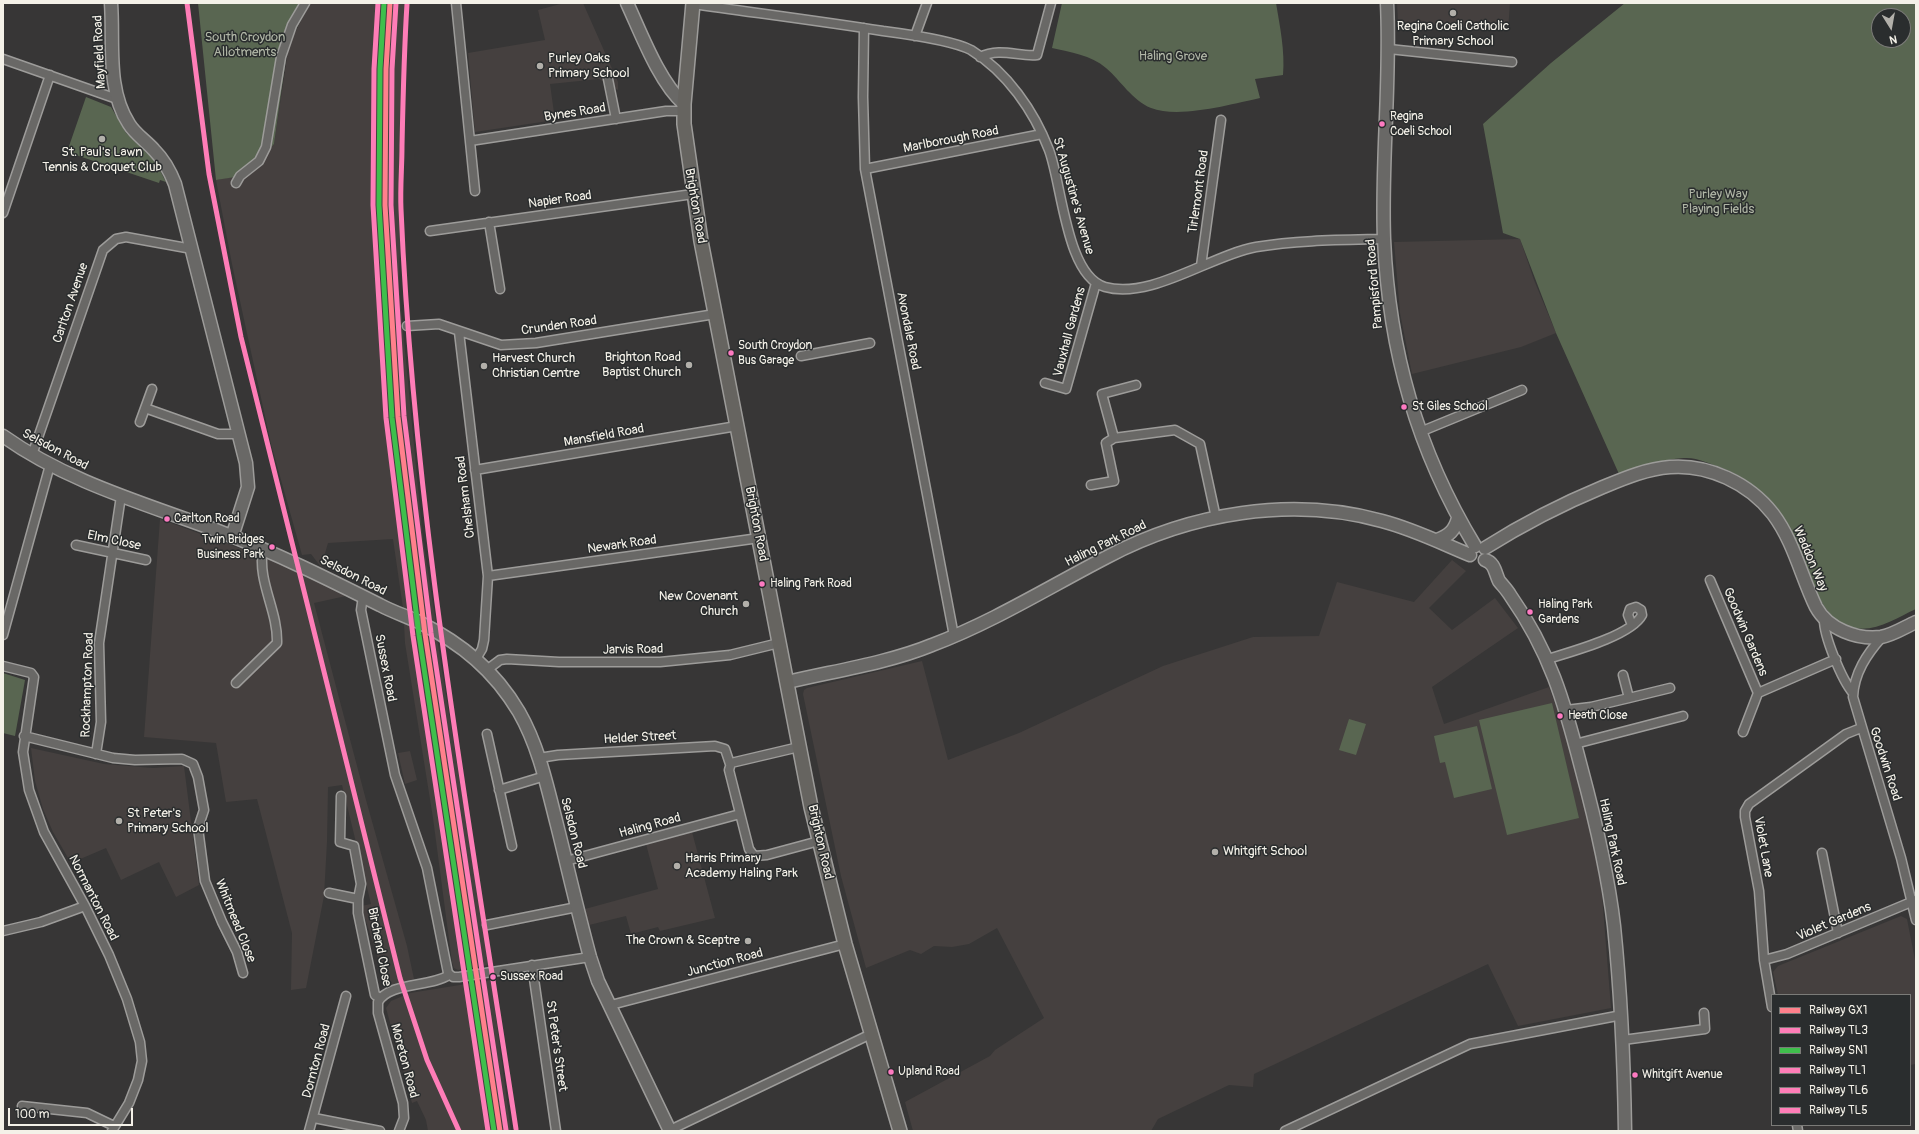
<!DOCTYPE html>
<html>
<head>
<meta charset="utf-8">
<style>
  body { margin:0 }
  #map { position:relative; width:1919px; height:1134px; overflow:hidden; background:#373636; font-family:Pangolin,sans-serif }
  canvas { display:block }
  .frame { position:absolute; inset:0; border:4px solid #f4f1e8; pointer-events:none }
  .legend { position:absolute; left:1771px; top:994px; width:140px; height:132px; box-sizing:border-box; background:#2a2d2e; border:1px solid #7b7b78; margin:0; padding:5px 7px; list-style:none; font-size:12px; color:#f4f1e8 }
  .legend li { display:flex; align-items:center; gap:8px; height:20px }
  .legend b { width:20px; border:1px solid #7b7b78 }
  .north { position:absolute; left:1871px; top:8px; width:40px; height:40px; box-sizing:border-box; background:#2a2d2e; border:1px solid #7b7b78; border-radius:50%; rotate:169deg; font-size:11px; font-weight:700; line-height:16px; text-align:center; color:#f4f1e8 }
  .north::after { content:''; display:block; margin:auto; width:14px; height:18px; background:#b2b0aa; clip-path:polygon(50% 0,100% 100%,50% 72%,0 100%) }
  .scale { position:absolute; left:8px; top:1108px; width:125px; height:18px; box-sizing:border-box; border:2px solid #f4f1e8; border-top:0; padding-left:5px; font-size:12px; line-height:14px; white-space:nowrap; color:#f4f1e8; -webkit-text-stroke:3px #2a2d2e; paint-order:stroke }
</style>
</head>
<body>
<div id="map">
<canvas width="1919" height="1134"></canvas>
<div class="frame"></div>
<ul class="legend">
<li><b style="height:5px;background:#ff808c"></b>Railway GX1</li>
<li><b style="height:5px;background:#fe7db7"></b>Railway TL3</li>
<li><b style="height:5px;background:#3fbf4c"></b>Railway SN1</li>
<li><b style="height:5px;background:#fe7db7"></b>Railway TL1</li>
<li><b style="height:5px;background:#fe7db7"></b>Railway TL6</li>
<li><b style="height:5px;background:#fe7db7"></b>Railway TL5</li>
</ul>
<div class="north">N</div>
<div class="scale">100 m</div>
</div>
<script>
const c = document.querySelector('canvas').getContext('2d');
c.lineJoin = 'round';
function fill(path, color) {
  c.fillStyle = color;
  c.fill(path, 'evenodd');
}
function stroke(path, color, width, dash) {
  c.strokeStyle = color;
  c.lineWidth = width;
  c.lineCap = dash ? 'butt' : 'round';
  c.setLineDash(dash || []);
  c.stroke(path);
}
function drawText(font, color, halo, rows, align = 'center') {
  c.font = font + ' Pangolin,sans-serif';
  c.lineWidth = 3;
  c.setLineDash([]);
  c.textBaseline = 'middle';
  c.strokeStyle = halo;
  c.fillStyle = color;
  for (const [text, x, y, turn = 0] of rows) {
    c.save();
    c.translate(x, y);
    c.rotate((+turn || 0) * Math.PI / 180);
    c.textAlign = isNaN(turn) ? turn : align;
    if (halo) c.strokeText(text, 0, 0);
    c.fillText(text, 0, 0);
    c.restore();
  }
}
fill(new Path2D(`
  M310,3h95l-6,285 24,252 13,83 -33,-15 -10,-69 -65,4 -7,24 -10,-13 -9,1 -31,-111 -39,-180 -16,-84 32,-6 26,-30 15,-100z
  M564,3h19l35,79v8l-19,-11 -49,5 5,36 -80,12 -7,-79 77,-13 -7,-30z
  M1397,3h113l-2,28 -110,-9z
  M1520,239l14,41 22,53 -35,14 -109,27 -12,-61 -6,-71z
  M160,519l114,42 2,-3 72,35 -2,3 -32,7 52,197 41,146 7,33 -27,7 -26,-80 10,-2 -29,-119 -14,2 -1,55 -3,54 -18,92 -15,2 1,-57 -35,-134 -31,3 -10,-59 -72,-6z
  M1452,560l14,11 -37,37 23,22 43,-32 23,30 -86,59 12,37 105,-37 15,41 27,99 11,68 9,113 -93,18 -30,-62 -234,110 -1,13 -24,-2 -71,34 -7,12h-238l-8,-29 85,-46 5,-6 49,-32 -47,-90 -28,16 -17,3 -18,-1 -13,8 -11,-4 -44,18 -25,-92 -38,-182 1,-4 3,-2 115,-27 26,99 71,-27 144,-67 90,-29 66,-1 18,-54 77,20z
  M404,623l33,15 52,327 -31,5 -4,-2 -2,-6 -19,-144 -28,-175z
  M31,748l73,16 49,4 31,-2 15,119 -23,12 -17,-35 -38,18 -15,-32 -35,15 -18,-31 -10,-23 -8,-28z
  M410,751l7,29 -12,4 -7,-31z
  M692,832l23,86 -55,13 -2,-4 -27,7 -5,-18 -37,9 -4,-16 73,-20 -12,-45z
  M1901,916l6,3 9,46v99l-6,1v-70h-132l-5,-23 5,-6z
  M491,980l20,151h-83l-2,-11 -9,-19 -5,2 -26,-95 5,-7 19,-8z`), '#45403f');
fill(new Path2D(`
  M198,3h112l-22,41 -14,100 -26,31 -32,5z
  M1062,3h214c4,24 9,48 7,72l-28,4 5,19c-28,6 -81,21 -109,10 -19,-8 -30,-27 -45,-40 -15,-13 -36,-16 -54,-20z
  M1625,3h291v606c-20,9 -39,23 -62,19 -40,-7 -51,-81 -71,-111 -14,-22 -37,-40 -61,-49 -12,-4 -25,-11 -38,-10 -22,1 -44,9 -65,16l-63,-141 -36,-94 -17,-6 -20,-109 68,-61zM1879,16h24v24h-24z
  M86,97l25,10 15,26 29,28 11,21 -6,-2 -1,3 -92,-31z
  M3,673l22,7 -10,56 -12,-3z
  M1552,703l27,115 -72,17 -28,-115z
  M1349,719l17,5 -10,31 -17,-5z
  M1477,726l15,63 -38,9 -9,-36 -5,1 -6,-27z`), '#596651');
const street = new Path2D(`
  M456,3l19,188
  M693,4c63,9 127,17 190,27 23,3 69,9 88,19 36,22 63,61 78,100 13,34 17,126 56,137 46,13 106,-32 151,-40 42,-7 86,-7 128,-8
  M864,28l-1,69 2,72 89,467
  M915,36l12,-33
  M1389,49l123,13
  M980,57c20,-10 39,0 57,-2l14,-52
  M3,59l114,40
  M607,74l9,45
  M470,141l196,-30h17
  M865,169l177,-35
  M236,183l4,-7 19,-15 7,-14 15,-90 11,-32 13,-22
  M3,213l47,-138
  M489,222l11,67
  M430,231l263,-37
  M1201,266l20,-146
  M407,326l32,-2 62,21 35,-2 179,-29
  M459,332l29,244 -4,64 -2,9 -6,10
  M801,356l69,-13
  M1045,383l21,6 30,-106
  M145,408l73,26h20
  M140,422l12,-33
  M1420,432l102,-42
  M1114,438l-12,-44 34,-9
  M32,455l71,-205 13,-11 10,-2 66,12
  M475,470l262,-44
  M1091,485l23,-4 -8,-38 8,-5 61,-8 25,14 16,74
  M76,545l70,15
  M488,576l271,-38
  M1710,580l48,113 78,-34
  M363,596l-2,14 34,165 32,93 21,105 5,4h6l131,-20
  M1824,618c-1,17 18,62 29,75
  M3,635l47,-170
  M1882,637c-15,17 -28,36 -29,60l48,161 15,62
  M1548,659c22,-7 83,-23 94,-44l-1,-5 -5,-3 -6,2 -2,6 4,10
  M3,666l28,7 3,4 -11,75 6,38 15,42 41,74 24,49 18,44 13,43 2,19 -4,19 -9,23 -17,28
  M488,669l12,-9 7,-1 52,3h101l70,-7 49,-12
  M236,683l41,-40c1,-33 -20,-61 -14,-94
  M1629,698l41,-10
  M1566,710l25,-3 38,-9 -6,-23
  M1743,732l15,-39
  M487,734l25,112
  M24,736l89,22 22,2 47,-1 11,5 5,13 6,33 -6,18 7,53 17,41 15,30 6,21
  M1575,744l108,-28
  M799,747l-68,16 -2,7 20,79 5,7 13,-1 52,-14
  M96,754l5,-32 -2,-79 22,-147
  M539,758l19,-3 157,-9 10,3 5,15
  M499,790l46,-14
  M341,796l-1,46 14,4 7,38 -3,15v14l17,82 5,3
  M1822,853l16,80
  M566,861l174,-47
  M329,893l29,6
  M487,925l90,-18
  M3,931l38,-9 44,-16
  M1764,960l23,-6 129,-54
  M532,965l24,166
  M611,1005l234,-61
  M1772,1007l-8,-47 -5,-69 -14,-74v-6l4,-7 97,-70 15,-6
  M1623,1040l82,-11 -1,-16
  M22,1106l65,7 27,13
  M314,1118l66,13
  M1797,1125l1,6
  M670,1130l201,-96
  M309,1131l37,-135
  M399,1131l5,-13 -1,-15 -25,-90v-11c11,-20 53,-15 71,-27
  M1285,1131l185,-87 152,-29`);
const secondary = new Path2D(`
  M111,3c3,39 -5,86 18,121 6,10 17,17 25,26 10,10 16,21 21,34l71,279 2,24 -16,50
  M627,3c14,30 32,79 57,101
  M1387,3c4,79 -6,157 -3,236 5,112 33,211 91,307
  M3,436c66,47 144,68 218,96 55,21 107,47 159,73 13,7 26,11 39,17 43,22 75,48 100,90 20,35 28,74 38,113 11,44 21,88 33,132l8,24 72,150
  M1437,540c12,-4 18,-10 21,-22
  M1485,548c38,-24 77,-44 118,-61 22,-9 43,-18 67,-20 38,-3 79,16 103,47 21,28 28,62 43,93 12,22 41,33 65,30 12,-2 24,-10 35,-15
  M1485,560c10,3 10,13 14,21 4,5 8,9 11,14 40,57 54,106 71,172 14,52 27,106 33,159 7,68 10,136 11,205
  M788,682c46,-11 100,-19 144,-37 61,-23 117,-58 175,-88 83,-44 184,-61 275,-36 31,8 59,22 88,34`);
const primary = new Path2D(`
  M693,3l-9,101v20l17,117 110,566 34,137 55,187`);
stroke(street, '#9d9c9a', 11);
stroke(secondary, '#9d9c9a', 15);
stroke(primary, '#9d9c9a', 16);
stroke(street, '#696866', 8);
stroke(secondary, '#696866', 12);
stroke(primary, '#666460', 13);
stroke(new Path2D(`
  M390,3l-4,66 -1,136 13,212 27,217 75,497`), '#ff808c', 5);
stroke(new Path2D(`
  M187,3l22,171 32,163 159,641 27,82 32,71`), '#fe7db7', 5);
stroke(new Path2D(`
  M384,3l-4,66 -1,136 13,213 27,217 75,496`), '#3fbf4c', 5);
stroke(new Path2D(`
  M396,3l-4,66 -1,136 13,211 27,217 75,497`), '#fe7db7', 5);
stroke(new Path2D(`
  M378,3l-4,66 -1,136 13,213 27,218 75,495`), '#fe7db7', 5);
stroke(new Path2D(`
  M407,4c-3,47 -4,94 -5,142 0,21 -2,42 -1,63 13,309 69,615 115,920`), '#fe7db7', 5);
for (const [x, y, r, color] of [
  [1453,13,4,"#b2b0aa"],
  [540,66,4,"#b2b0aa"],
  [1382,124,3.5,"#fe7ac1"],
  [102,139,4,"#b2b0aa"],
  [731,353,3.5,"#fe7ac1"],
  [689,365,4,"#b2b0aa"],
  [484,366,4,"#b2b0aa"],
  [1404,407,3.5,"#fe7ac1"],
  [167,519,3.5,"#fe7ac1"],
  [272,547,3.5,"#fe7ac1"],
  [762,584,3.5,"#fe7ac1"],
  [746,604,4,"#b2b0aa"],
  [1530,612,3.5,"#fe7ac1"],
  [1560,716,3.5,"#fe7ac1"],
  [119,821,4,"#b2b0aa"],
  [1215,852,4,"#b2b0aa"],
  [677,866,4,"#b2b0aa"],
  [748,941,4,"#b2b0aa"],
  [493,977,3.5,"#fe7ac1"],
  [891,1072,3.5,"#fe7ac1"],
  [1635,1075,3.5,"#fe7ac1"]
]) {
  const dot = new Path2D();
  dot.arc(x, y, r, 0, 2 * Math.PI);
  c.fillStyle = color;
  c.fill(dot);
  stroke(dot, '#2a2d2e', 1.5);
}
drawText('12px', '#f4f1e8', '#2a2d2e', [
  ["Regina",1390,117],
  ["Coeli School",1390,132],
  ["South Croydon",738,346],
  ["Bus Garage",738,361],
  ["St Giles School",1412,407],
  ["Carlton Road",174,519],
  ["Twin Bridges",264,540,"right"],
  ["Business Park",264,555,"right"],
  ["Haling Park Road",770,584],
  ["Haling Park",1538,605],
  ["Gardens",1538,620],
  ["Heath Close",1568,716],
  ["Sussex Road",500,977],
  ["Upland Road",898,1072],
  ["Whitgift Avenue",1642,1075]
], 'left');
drawText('13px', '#f4f1e8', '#2a2d2e', [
  ["Regina Coeli Catholic",1453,27,"center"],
  ["Primary School",1453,42,"center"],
  ["Purley Oaks",548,59],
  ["Primary School",548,74],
  ["St. Paul's Lawn",102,153,"center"],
  ["Tennis & Croquet Club",102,168,"center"],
  ["Brighton Road",681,358,"right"],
  ["Baptist Church",681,373,"right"],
  ["Harvest Church",492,359],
  ["Christian Centre",492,374],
  ["New Covenant",738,597,"right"],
  ["Church",738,612,"right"],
  ["St Peter's",127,814],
  ["Primary School",127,829],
  ["Whitgift School",1223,852],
  ["Harris Primary",685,859],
  ["Academy Haling Park",685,874],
  ["The Crown & Sceptre",740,941,"right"]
], 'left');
drawText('13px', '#b0b6a6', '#2a2d2e', [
  ["South Croydon",245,38],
  ["Allotments",245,53],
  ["Haling Grove",1173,57],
  ["Purley Way",1718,195],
  ["Playing Fields",1718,210]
]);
drawText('13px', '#f4f1e8', '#2a2d2e', [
  ["Mayfield Road",100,52,-93],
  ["Bynes Road",575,113,-9],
  ["Marlborough Road",951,140,-11],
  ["Tirlemont Road",1199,192,-82],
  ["St Augustine's Avenue",1073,196,74],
  ["Napier Road",560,200,-8],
  ["Brighton Road",695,206,80],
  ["Pampisford Road",1375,284,-95],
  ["Carlton Avenue",71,303,-71],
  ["Crunden Road",559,326,-8],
  ["Avondale Road",908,331,79],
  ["Vauxhall Gardens",1070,332,-75],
  ["Mansfield Road",604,436,-10],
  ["Selsdon Road",55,450,28],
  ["Chelsham Road",466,497,-97],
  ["Brighton Road",756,524,79],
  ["Elm Close",114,541,12],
  ["Haling Park Road",1106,544,-26],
  ["Newark Road",622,545,-8],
  ["Waddon Way",1810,559,67],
  ["Selsdon Road",353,576,27],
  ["Goodwin Gardens",1745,632,67],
  ["Jarvis Road",633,650,-1],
  ["Sussex Road",385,668,79],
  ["Rockhampton Road",88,685,-88],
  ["Helder Street",640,738,-3],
  ["Goodwin Road",1885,764,72],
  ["Haling Road",650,826,-15],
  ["Selsdon Road",573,833,76],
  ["Brighton Road",820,842,77],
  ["Haling Park Road",1612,842,78],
  ["Violet Lane",1763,847,80],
  ["Normanton Road",93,898,63],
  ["Whitmead Close",235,921,68],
  ["Violet Gardens",1834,922,-23],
  ["Birchend Close",379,947,79],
  ["Junction Road",725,963,-15],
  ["St Peter's Street",556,1046,82],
  ["Dornton Road",317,1061,-75],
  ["Moreton Road",404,1061,75]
]);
</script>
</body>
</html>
